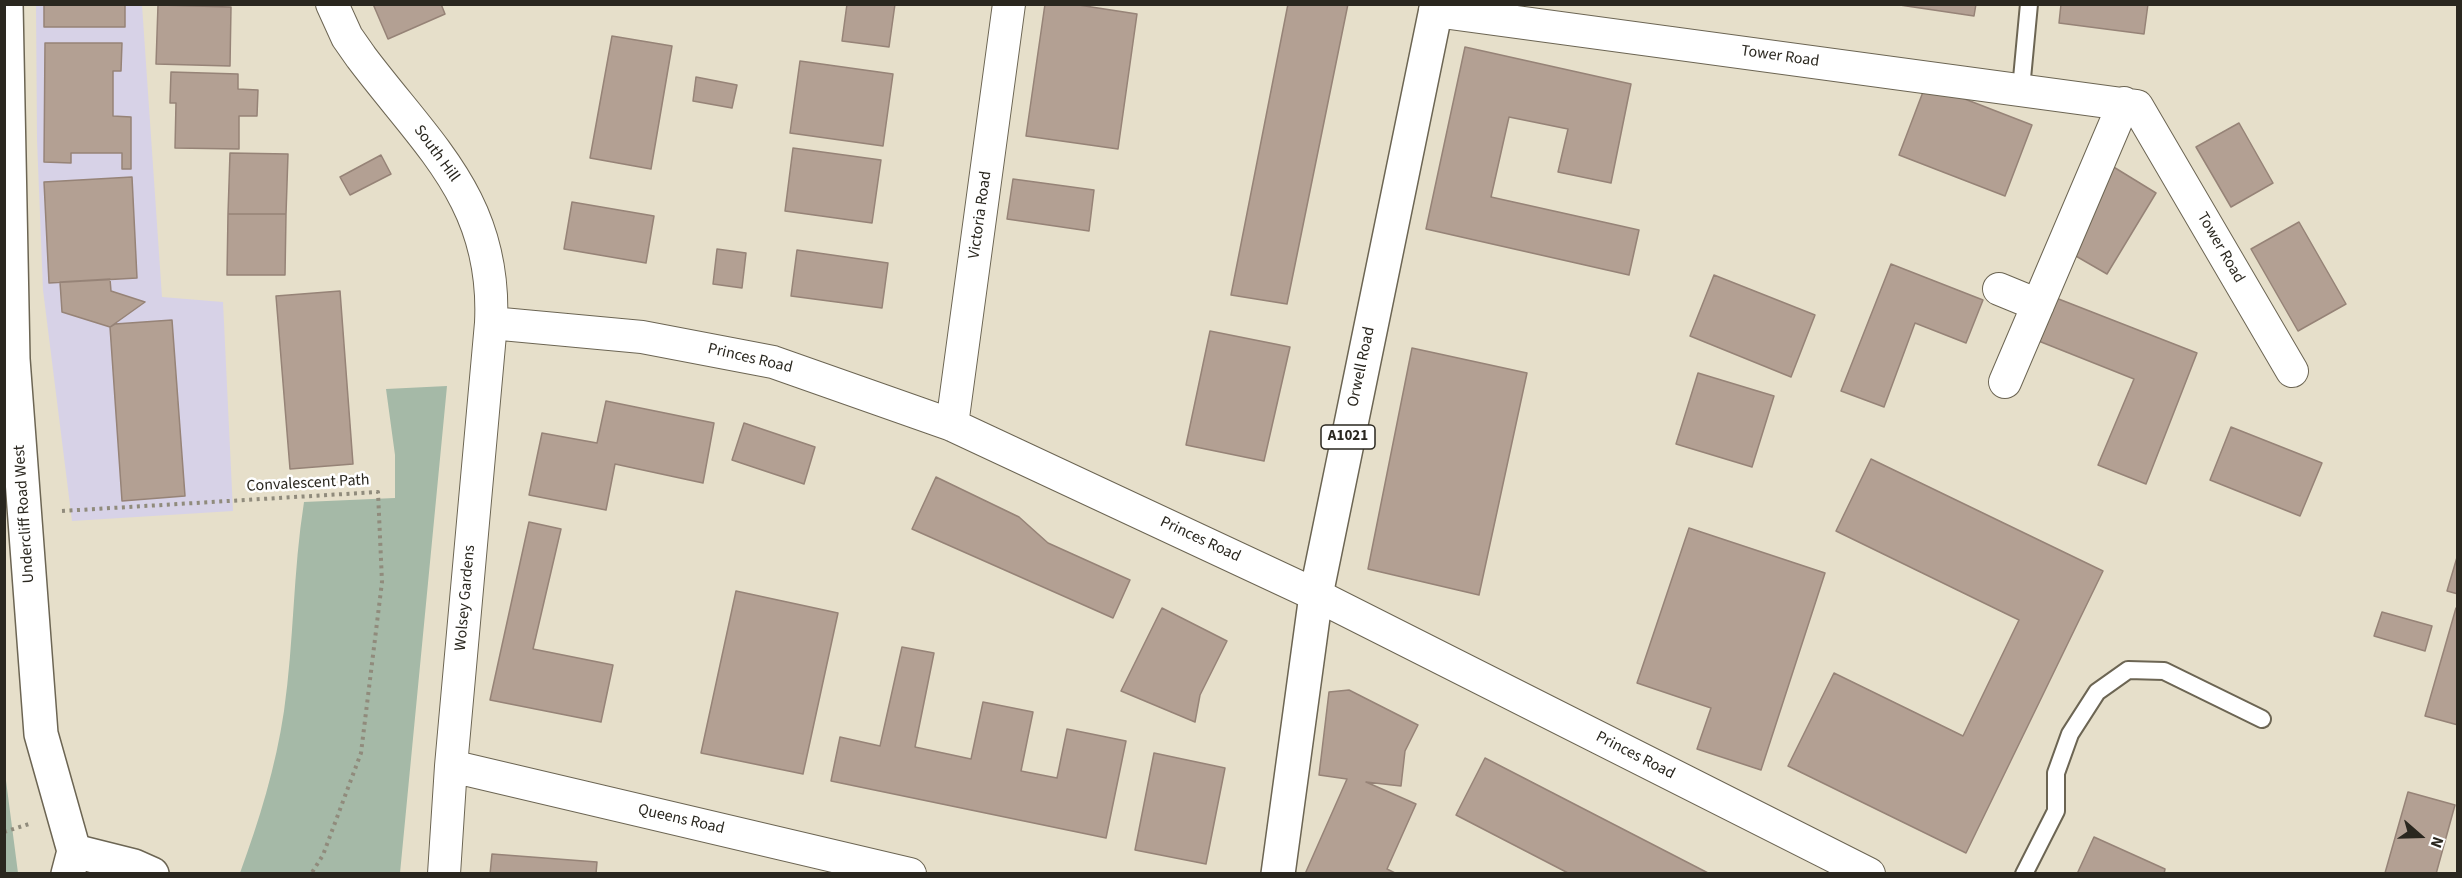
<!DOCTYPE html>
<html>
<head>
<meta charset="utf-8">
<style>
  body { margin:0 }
  #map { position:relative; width:2462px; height:878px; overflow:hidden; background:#e6dfca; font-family:"Source Sans 3",sans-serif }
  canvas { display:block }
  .frame { position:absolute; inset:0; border:6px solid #2a271f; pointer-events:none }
  .north { position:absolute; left:2390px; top:806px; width:60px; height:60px; -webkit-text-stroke:4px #fff; paint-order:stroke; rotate:110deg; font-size:16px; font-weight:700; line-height:24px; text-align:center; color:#2a271f }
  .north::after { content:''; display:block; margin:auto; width:21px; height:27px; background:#2a271f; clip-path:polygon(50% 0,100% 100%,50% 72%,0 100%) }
</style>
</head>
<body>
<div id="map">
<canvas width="2462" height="878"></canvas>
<div class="frame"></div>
<div class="north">N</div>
</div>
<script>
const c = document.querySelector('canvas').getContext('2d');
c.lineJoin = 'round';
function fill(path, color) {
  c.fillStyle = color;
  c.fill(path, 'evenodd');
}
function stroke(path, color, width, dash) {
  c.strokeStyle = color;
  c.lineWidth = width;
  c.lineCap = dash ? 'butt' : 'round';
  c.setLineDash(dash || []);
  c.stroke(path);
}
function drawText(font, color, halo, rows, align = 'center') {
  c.font = font + ' "Source Sans 3",sans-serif';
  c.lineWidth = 5;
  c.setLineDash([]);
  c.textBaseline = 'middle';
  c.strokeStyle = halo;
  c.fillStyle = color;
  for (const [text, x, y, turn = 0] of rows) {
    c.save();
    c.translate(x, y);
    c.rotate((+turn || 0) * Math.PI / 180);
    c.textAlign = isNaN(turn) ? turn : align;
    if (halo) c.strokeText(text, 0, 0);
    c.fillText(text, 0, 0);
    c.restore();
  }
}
fill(new Path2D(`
  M36,5h106l20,292 61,5 10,209 -161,10 -29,-231 -6,-150z`), '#d7d2e7');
fill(new Path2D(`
  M447,386l-47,487h-160c19,-52 36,-107 44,-162 10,-69 9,-140 20,-209l91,-4v-43l-9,-66z
  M4,773h1l13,100h-13z`), '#a5b9a7');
const building = new Path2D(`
  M44,4h81v23h-81z
  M373,4h68l4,10 -57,25z
  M847,4h48l-6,43 -47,-6z
  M1045,4h27l65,10 -19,135 -92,-13z
  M1288,4h60l-61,300 -56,-9z
  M1893,4h83l-2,12z
  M2061,4h87l-4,30 -85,-11z
  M158,5l73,2 -1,59 -74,-2z
  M612,36l60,10 -21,123 -61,-11z
  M45,43h77l-1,28h-8v45l18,1v52h-9v-16h-51v10l-27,-1z
  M1465,47l166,37 -20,99 -53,-11 10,-43 -59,-12 -18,80 148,33 -10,45 -203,-46z
  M800,61l93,13 -10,72 -93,-13z
  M171,72l67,2v15l20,1 -1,26h-18v33l-64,-1 1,-45h-6z
  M696,77l41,8 -5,23 -39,-7z
  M1926,84l106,41 -27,71 -106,-41z
  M2239,123l34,60 -42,24 -35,-60z
  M793,148l88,12 -9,63 -87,-12z
  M230,153l58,1 -2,60h-58z
  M381,155l10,19 -41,21 -10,-18z
  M2112,166l44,27 -49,81 -45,-26z
  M132,177l5,101 -88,5 -5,-101z
  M1013,179l81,11 -5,41 -82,-12z
  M572,202l82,14 -8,47 -82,-14z
  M228,214h58l-1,61h-58z
  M2299,222l47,82 -48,27 -47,-82z
  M717,249l29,4 -4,35 -29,-4z
  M797,250l91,13 -6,45 -91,-12z
  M1891,264l92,36 -17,43 -51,-20 -31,84 -43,-16z
  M1714,275l101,40 -24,62 -101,-41z
  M110,279l1,12 34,11 -35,25 -48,-15 -2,-30z
  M2033,289l164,64 -51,131 -48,-19 36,-86 -118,-47z
  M340,291l13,173 -63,5 -14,-173z
  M172,320l13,176 -63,5 -12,-174 5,-3z
  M1210,331l80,16 -26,114 -78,-16z
  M1412,348l115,25 -48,222 -111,-26z
  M1698,373l76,23 -22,71 -76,-23z
  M606,401l108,22 -11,60 -88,-19 -9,46 -77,-15 13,-62 55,10z
  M744,423l71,24 -11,37 -72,-24z
  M2231,427l91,36 -22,53 -90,-36z
  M1871,459l232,112 -137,282 -178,-87 46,-93 129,63 56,-116 -183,-89z
  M936,477l83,40 29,26 82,37 -17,38 -201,-89z
  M529,522l32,7 -28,120 80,16 -12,57 -111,-22z
  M1689,528l136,45 -64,197 -64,-21 14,-41 -74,-25z
  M2458,554v40l-11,-3z
  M736,591l102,22 -35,161 -102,-21z
  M1162,608l65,33 -27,54 -5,27 -74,-31z
  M2456,608h2v117l-33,-9z
  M2382,612l50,14 -7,25 -51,-15z
  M902,647l32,6 -19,94 56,12 12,-57 50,10 -12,59 36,7 10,-49 59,12 -20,97 -275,-57 9,-44 40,9z
  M1349,690l69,35 -13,26 -4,35 -35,-4 50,22 -29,65 10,5h-92l42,-95 -28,-4 10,-83z
  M1154,753l71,15 -19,96 -71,-14z
  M1485,758l225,116h-140l-114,-59z
  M2408,792l47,13 -19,69 -51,-1z
  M2094,837l71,32 -1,5h-87z
  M492,854l105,8 -1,12h-106z`);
fill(building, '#b3a093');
stroke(building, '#968377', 1.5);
const service = new Path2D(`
  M2021,89l8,-85
  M2024,874l32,-63v-38l14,-39 27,-42 31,-22 36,1 98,48`);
const minor = new Path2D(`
  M332,4l15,33 14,20c67,89 136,144 130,266l-40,443 -7,108
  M1435,11l702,95 155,265
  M1999,289l39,16
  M491,323l151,14 131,25 179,63 364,170 553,279
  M2005,382l119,-279
  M952,425l57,-421
  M451,766l459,108`);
const tertiary = new Path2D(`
  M74,851l60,15 18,8`);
const secondary = new Path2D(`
  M6,4l7,355 28,375 33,117 -6,23`);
const primary = new Path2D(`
  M1278,874l38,-279 121,-591`);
stroke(service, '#6c6553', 20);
stroke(minor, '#6c6553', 34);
stroke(tertiary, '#6c6553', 36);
stroke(secondary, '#6c6553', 36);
stroke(primary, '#6c6553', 36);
stroke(new Path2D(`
  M62,511l316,-19 4,90 -21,171 -38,102 -12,19
  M4,832l25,-8`), '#908b7c', 4, [3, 4.5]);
stroke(service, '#fff', 16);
stroke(minor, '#fff', 32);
stroke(tertiary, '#fff', 33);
stroke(secondary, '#fff', 33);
stroke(primary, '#fff', 33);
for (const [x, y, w] of [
  [1348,437,54]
]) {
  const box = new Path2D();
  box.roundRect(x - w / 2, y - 12, w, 24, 4.5);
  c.fillStyle = '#fff';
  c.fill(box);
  stroke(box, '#2a271f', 1.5);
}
drawText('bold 15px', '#2a271f', null, [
  ["A1021",1348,437]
]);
drawText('16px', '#2a271f', '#fff', [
  ["Tower Road",1780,57,8],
  ["South Hill",436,154,54],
  ["Victoria Road",981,215,-82],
  ["Tower Road",2220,248,60],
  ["Princes Road",750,359,13],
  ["Orwell Road",1362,367,-78],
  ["Convalescent Path",308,484,-3],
  ["Undercliff Road West",25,514,-94],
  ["Princes Road",1200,540,25],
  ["Wolsey Gardens",466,598,-85],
  ["Princes Road",1635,756,27],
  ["Queens Road",681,820,13]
]);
</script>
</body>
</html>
